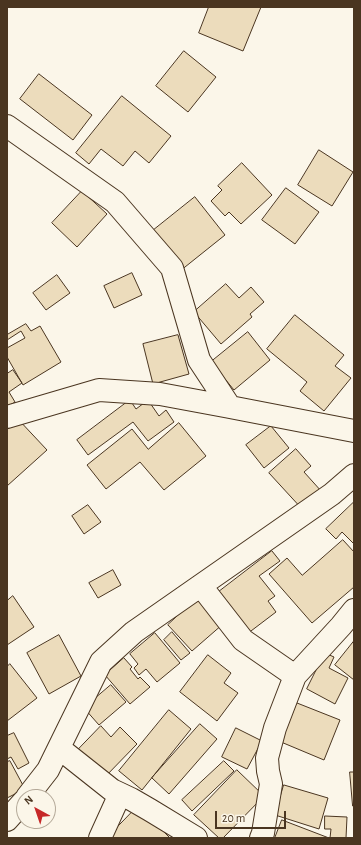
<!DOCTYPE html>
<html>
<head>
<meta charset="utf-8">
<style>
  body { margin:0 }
  #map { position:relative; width:361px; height:845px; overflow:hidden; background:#fbf6e9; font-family:"Alegreya Sans",sans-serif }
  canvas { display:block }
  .frame { position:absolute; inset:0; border:8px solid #4a3520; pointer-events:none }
  .north { position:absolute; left:16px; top:789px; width:40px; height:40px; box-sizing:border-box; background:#fbf6e9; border:1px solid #b4a999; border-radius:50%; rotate:320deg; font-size:11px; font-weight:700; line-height:16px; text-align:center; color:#4a3520 }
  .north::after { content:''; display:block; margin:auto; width:14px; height:18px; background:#c62828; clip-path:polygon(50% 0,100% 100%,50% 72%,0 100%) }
  .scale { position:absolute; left:215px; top:811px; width:71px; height:18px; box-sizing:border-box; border:2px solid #4a3520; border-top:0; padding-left:5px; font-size:12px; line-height:14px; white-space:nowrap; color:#4a3520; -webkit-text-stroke:3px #fbf6e9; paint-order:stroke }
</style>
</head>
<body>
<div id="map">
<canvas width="361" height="845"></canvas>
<div class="frame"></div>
<div class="north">N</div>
<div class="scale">20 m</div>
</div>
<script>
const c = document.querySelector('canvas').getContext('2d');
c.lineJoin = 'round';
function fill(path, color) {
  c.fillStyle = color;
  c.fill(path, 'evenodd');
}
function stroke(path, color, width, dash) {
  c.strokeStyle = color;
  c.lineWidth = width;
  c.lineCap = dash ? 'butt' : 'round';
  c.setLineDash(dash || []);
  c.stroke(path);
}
const building = new Path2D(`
  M209,7h52l-18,44 -44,-18z
  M184,51l32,26 -28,35 -32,-26z
  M39,74l53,41 -19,25 -53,-41z
  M122,96l49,40 -22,27 -14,-12 -12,15 -22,-17 -12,15 -13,-11z
  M319,150l34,22 -21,34 -34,-21z
  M242,163l30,32 -31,29 -12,-12 -4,4 -14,-15 11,-11 -4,-4z
  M286,188l33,24 -24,32 -33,-24z
  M82,191l25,23 -30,33 -25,-24z
  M195,197l30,38 -45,36 -30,-38z
  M132,273l10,22 -28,13 -10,-22z
  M57,275l13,18 -24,17 -13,-17z
  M226,284l13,14 12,-11 13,15 -14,12 2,3 -31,27 -27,-32z
  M295,315l49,40 -9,11 16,12 -27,33 -24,-20 7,-9 -40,-33z
  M26,324l5,7 9,-5 21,36 -38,23 -16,-28v-9l18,-10 -4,-7 -14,9v-5z
  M248,332l22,28 -36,30 -23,-28z
  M178,335l11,39 -36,10 -10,-40z
  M13,370l9,13 -13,9 6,10 -8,5v-33z
  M130,400l6,9 12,-9 11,16 7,-6 8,12 -26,19 -15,-19 -45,33 -11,-15z
  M17,418l30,32 -40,36v-58z
  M179,423l27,33 -42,34 -24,-28 -34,27 -19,-24 45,-36 16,20z
  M271,426l18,22 -25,20 -18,-23z
  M296,449l15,17 -7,6 18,20 -19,18 -34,-37z
  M354,502v42l-12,-12 -6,7 -10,-10z
  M88,505l13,17 -17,12 -12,-18z
  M343,540l11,12v35l-42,36 -43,-49 18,-16 15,17z
  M272,551l8,10 -21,15 16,20 -7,5 8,11 -29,22 -31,-40z
  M113,570l8,15 -23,13 -9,-15z
  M13,596l21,31 -27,18v-44z
  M198,597l25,27 -31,27 -24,-26z
  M172,632l18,21 -9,7 -17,-20z
  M155,633l25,30 -23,19 -11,-13 -7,6 -5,-7 4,-4 -8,-10z
  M59,635l22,41 -32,18 -22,-41z
  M354,641v39l-19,-15z
  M325,653l9,4 -5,11 19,10 -13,26 -28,-15z
  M208,655l23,18 -7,10 14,10 -21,28 -37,-29z
  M124,658l8,9 -2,2 8,10 2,-2 10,10 -20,17 -25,-29z
  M10,664l27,34 -30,23v-54z
  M111,685l15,17 -27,23 -15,-17z
  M297,703l43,17 -16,40 -43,-18z
  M169,710l22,19 -49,61 -23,-19z
  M200,724l17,15 -48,55 -17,-16z
  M101,726l10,11 9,-10 17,17 -34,35 -28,-26z
  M236,728l26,13 -15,28 -25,-12z
  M14,733l15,30 -11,6 -7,-12 -4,2v-23z
  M10,761l15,28 -18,9v-36z
  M224,761l10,10 -42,40 -10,-11z
  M237,770l27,26 -41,42h-4l-25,-23z
  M350,772h4v34h-1z
  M284,785l44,13 -9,31 -44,-14z
  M138,806l32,32h-59l-2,-2z
  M325,816l22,1 -1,21h-16l1,-9h-6z
  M282,820l47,18h-54z`);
fill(building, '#ecdcbc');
stroke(building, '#4a3520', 1);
const minor = new Path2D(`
  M7,126l108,76 57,66 27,92 31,47 124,24
  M7,417l92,-27 61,4 70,13
  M201,586l42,54 52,36
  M59,748l53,42 19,9 19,11 46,28
  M27,797l21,-27 53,-108 33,-30 198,-138 22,-19
  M7,820l17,-19
  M100,838l20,-44
  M261,838l2,-5 8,-49 -3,-13 -1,-13 8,-30 20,-52 46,-50 13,-16`);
stroke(minor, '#4a3520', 24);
stroke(minor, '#fbf6e9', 22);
</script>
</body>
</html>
